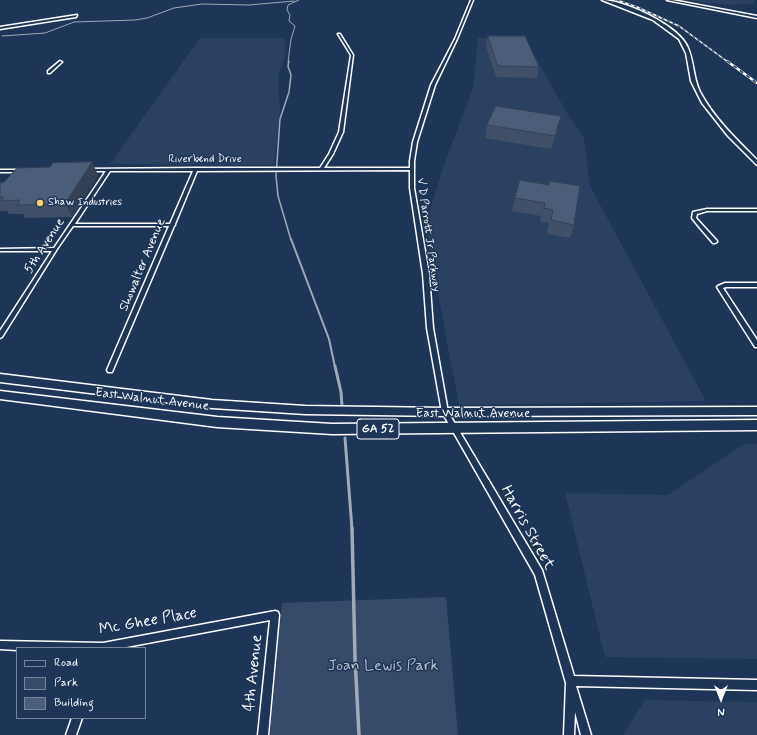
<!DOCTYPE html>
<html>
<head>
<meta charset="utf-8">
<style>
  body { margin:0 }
  #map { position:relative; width:757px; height:735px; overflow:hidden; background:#1d3557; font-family:Mynerve,sans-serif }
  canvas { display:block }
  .legend { position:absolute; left:16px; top:647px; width:130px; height:72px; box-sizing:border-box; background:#1d3557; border:1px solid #77869a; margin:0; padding:5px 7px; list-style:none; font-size:12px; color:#fff }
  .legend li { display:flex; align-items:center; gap:8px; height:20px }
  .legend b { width:20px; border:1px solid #77869a }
  .north { position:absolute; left:701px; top:679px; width:40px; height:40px; -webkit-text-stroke:3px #1d3557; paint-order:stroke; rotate:180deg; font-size:11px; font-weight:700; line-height:16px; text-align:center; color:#fff }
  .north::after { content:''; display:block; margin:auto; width:14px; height:18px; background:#fff; clip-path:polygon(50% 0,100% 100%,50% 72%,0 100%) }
</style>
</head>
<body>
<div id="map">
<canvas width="757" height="735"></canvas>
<ul class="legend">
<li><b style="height:5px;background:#1d3557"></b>Road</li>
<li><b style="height:11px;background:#364b69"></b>Park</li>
<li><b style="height:11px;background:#4a5d79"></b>Building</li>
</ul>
<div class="north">N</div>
</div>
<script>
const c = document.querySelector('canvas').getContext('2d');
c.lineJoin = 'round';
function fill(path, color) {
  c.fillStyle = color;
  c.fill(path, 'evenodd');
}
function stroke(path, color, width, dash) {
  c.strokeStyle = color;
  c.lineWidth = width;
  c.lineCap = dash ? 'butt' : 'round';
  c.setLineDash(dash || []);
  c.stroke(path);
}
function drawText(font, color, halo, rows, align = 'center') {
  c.font = font + ' Mynerve,sans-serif';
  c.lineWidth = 3;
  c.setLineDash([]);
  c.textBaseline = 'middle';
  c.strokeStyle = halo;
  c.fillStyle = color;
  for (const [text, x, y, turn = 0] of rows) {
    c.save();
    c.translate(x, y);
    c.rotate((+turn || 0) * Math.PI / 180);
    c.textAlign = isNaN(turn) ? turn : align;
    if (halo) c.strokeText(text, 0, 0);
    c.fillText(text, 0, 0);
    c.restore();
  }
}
fill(new Path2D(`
  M682,0h72l1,4 -29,1z
  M200,38h85v20l-7,16 2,39 -6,52 -164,-1z
  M478,38h47l42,75 17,25 6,48 116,215 -247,4 -34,-179 20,-64 28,-74z
  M744,444h13v215l-152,-2 -40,-164 103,2z
  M645,700l112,2v33h-134z`), '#2a4161');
fill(new Path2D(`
  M446,597l12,138h-188l12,-132z`), '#364b69');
stroke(new Path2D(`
  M2,36l43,-3 29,-11 61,-2 12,-2 27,-10 28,-4 47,1 45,-4
  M288,62l3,-23 4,-13 -6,-5 1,-6 -3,-5 1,-5 11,-5`), '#a0aab8', 1);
stroke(new Path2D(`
  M289,61l-1,5 3,9 -2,17 -9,27 -4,57 2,20 13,44`), '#a0aab8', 1.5);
stroke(new Path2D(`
  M291,239l38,100 6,28`), '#a0aab8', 2);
stroke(new Path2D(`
  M335,366l6,26 1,14
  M345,438l7,91`), '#a0aab8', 3);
stroke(new Path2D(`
  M352,528l3,130 4,77`), '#a0aab8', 3.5);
const minor = new Path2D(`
  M471,0h2l-16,39 -22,46 -18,57 -3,19v27l15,86 4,54 15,84 94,158 32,106 183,4v10l-181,-4 15,49h-10l-6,-23 -1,23h-10l2,-52 -31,-108 -93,-163 -15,-84 -4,-54 -13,-86v-18l-213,1 -22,53v1l-1,1 -62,146h-4l-1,-2 62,-144h-96l-16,23 -55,88 -2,1v-7l52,-80h-52v-2l54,-1 52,-77h-18l-2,-1 1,-1 109,-1h124l9,-14 10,-22 12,-77 -13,-21h2l13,21 -10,77 -10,22 -9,14h86v-7l3,-19 18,-57 24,-46zM110,171h83l-23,53h-95z
  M667,0h5l85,16v2z
  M77,15l-1,2 -76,12v-2z
  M60,61l2,1 -12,11h-2v-2z
  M0,170h21l2,1 -2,1h-21z
  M707,209h50v2h-50l-10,3 -1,4 21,23v1l-2,1h-2l-13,-15 -8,-10 1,-6z
  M725,283h32v4h-31l-3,1 34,52v7h-2l-38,-60 1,-1z
  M275,611l3,1 1,3 -11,120h-10l12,-115 -149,28h-104v2l-17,-1v-8l103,2z
  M72,718h10l-6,17h-10z`);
const secondary = new Path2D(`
  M602,0c22,0 78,26 86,48 6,14 5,29 12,44 14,26 36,47 57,68v5l-29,-29 -26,-33 -11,-22 -5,-28 -7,-14 -26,-19z`);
const primary = new Path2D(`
  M0,374l212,26 93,6 140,2 312,-1v8l-312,1 -140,-2 -93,-6 -212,-26z
  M0,391l217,26 115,7 425,-4v10l-425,4 -115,-7 -217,-28z`);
stroke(minor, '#fff', 3);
stroke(secondary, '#fff', 3);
stroke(primary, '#fff', 3);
fill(minor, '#1d3557');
fill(secondary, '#1d3557');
fill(primary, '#1d3557');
const railFar1 = new Path2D(`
  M617,0l20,7 42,19 49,36`);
const rail = new Path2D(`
  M727,61l30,22`);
stroke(railFar1, '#fff', 1.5);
stroke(rail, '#fff', 2.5);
stroke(railFar1, '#1d3557', 1, [3]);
stroke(rail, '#1d3557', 1.5, [4]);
fill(new Path2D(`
  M488,36l51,31 -2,11 -41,-1 -10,-31z
  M487,125l71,3 -7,21 -66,-11z
  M98,175l-26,42 -47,1 -2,-4h-14l-2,-3h-7v-28z
  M549,185l25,40 -4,13 -23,-4 2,-11 -9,-1 1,-6 -29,-5 3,-13z`), '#405068');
fill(new Path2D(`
  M561,116l-3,12 -7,21 4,-13z
  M92,162l6,13 -26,42 -7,-13z`), '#344155');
const building = new Path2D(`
  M488,36h37l14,31 -41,-1z
  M496,106l65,10 -6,20 -68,-11z
  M92,162l-27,42 -48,1 3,-5 -19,1 3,-4h-4v-14l4,-1 13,-14 33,-1 3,-4z
  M520,180l29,5 1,-4 30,5 -6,39 -23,-5 2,-10 -9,-2 1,-5 -30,-5z`);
fill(building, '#4a5d79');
stroke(building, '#344155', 1);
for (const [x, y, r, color] of [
  [40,203,4,"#ffd166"]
]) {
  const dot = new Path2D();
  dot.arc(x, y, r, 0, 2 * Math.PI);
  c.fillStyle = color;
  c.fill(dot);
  stroke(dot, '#1d3557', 1.5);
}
drawText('11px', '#fff', '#1d3557', [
  ["Riverbend Drive",205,160],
  ["V D Parrott Jr Parkway",428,235,82]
]);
drawText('11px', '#fff', '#1d3557', [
  ["Shaw Industries",48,203]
], 'left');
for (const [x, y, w] of [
  [378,429,42]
]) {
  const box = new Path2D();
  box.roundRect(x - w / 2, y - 10, w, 20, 3);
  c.fillStyle = '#1d3557';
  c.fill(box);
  stroke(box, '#fff', 1);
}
drawText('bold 12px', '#fff', null, [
  ["GA 52",378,429]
]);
drawText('13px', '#fff', '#1d3557', [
  ["5th Avenue",45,246,-57],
  ["Showalter Avenue",143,265,-67],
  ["East Walnut Avenue",152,400,7],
  ["East Walnut Avenue",473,414]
]);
drawText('16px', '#fff', '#1d3557', [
  ["Harris Street",527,528,61],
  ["Mc Ghee Place",148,622,-10],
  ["4th Avenue",254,673,-84]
]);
drawText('16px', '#b9c0ca', '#1d3557', [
  ["Joan Lewis Park",383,667]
]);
</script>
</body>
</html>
